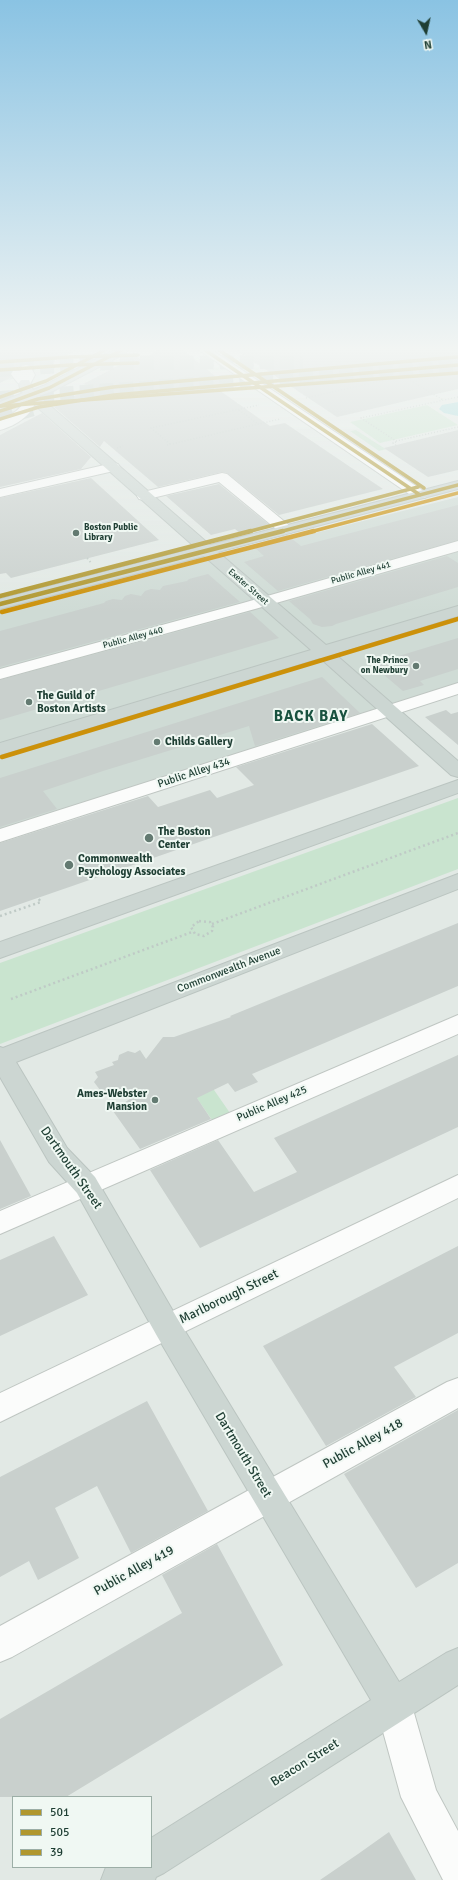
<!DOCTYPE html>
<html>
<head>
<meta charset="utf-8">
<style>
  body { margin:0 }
  #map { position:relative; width:458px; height:1880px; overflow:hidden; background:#e2e9e5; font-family:Signika,sans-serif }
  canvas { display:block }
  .legend { position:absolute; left:12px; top:1796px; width:140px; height:72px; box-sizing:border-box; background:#f0f8f3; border:1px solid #9caea6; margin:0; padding:5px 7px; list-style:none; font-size:12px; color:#1e3e33 }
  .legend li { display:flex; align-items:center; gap:8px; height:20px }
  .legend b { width:20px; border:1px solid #9caea6 }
  .north { position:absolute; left:406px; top:12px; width:40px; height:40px; -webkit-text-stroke:3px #f0f8f3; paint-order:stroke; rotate:171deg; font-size:11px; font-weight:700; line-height:16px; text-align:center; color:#1e3e33 }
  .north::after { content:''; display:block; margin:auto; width:14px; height:18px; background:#1e3e33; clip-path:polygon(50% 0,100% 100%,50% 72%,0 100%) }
</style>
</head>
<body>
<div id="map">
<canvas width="458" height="1880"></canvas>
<ul class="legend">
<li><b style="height:5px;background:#b0972e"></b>501</li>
<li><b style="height:5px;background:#b0972e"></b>505</li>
<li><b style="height:5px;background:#b0972e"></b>39</li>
</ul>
<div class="north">N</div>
</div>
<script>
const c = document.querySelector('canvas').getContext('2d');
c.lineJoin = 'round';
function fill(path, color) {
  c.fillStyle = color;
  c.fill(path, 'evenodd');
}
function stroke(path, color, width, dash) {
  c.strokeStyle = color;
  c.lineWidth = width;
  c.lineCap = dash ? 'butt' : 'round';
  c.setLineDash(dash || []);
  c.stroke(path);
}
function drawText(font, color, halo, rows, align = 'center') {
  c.font = font + ' Signika,sans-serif';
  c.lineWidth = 4;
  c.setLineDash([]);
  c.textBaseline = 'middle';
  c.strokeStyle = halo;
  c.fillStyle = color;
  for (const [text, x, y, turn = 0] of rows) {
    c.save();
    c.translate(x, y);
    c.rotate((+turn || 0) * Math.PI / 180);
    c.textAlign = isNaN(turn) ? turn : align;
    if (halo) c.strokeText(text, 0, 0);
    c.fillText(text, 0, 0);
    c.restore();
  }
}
fill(new Path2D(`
  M0,350h79l-65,29 -14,2z
  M458,497v191l-458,148v-230l207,-55 33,1z`), '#cfdbd5');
fill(new Path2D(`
  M427,405l31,20 -78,18 -30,-21z
  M356,430l28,18 2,1 -7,2 -29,-20z
  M458,798v71l-458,175v-81z
  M196,1064l34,49 -18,7 -33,-48z`), '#c9e4cf');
fill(new Path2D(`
  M458,402v14l-14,-3 -5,-4 3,-4z`), '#9dd9dc');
fill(new Path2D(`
  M0,350h65l-33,16 -6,-2 -4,1 -3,5h-7l-2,4 1,3 -11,6z
  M156,350h27l47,38 -11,2 51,36 15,-3 98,66 -104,26 -52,-42 -5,-1 -64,15 -54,-46 -4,6 -46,-40 38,-21 -9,-2 52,-27 11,3z
  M236,350h222v39l-121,28z
  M42,413l49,44 -10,12 -81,18v-52z
  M458,430v40l-30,7 -44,-29z
  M91,478l68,62 -148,38 -5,-5 -6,1v-76z
  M219,484l53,43 -30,8 -7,-6 -24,6 -45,-39z
  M458,505v35l-180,51 -34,-29 20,-6 -12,-11 35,-10 14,11z
  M447,556l11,7v24l-122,37 -4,2 -10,1 -9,-3 -3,-5 -21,-18z
  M208,574l32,28 -240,65v-36l104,-28 2,-2 7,-2 9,1 3,-4 6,-2 10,2 4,-5 6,-2 9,1 3,-4 24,-5 2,-2z
  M250,612l29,26 -279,82v-40z
  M458,638v31l-38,12 4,4 -21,6 -33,-28 21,-6 1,1z
  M322,677l38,36 -105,33 -6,-20 -146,45 -60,20 14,18 -57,18v-49z
  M446,710l5,4 7,-2v33l-33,-28z
  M372,724l47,42 -419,145v-68l148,-47 10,11 52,-17 7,8 37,-13 -18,-18z
  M458,923v63l-206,88 6,8 -23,10 -7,-9 -31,15 14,21 -71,30 -27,-38 18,-13 -31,-8 -6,-8 4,-5 -3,-5 19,-7 -2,-3 6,-2 1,-5 9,-4 7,2 5,-3 6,9 17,-22h11l57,-20 -1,-1z
  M458,1055v72l-258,121 -50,-78 68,-30 36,52 43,-20 -23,-34z
  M0,1140l31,56 -31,13z
  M54,1236l34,59 -88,41v-76z
  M458,1246v87l-64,34 22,30 -90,49 -63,-100z
  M147,1401l61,110 -77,42 -34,-67 -42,22 24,50 -41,22 -9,-19 -29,16v-100z
  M458,1410v153l-42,25 -72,-114z
  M217,1544l66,121 -217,132h-66v-78l182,-106 -20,-38z
  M389,1832l27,48h-96l38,-26z`), '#c9d0cd');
stroke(new Path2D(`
  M0,370l112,-7 191,-1
  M0,398l458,-33
  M0,419l37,-11`), '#bbc7c1', 14, [14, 6]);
const minor = new Path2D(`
  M199,350h13l213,142 2,3 -2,3h-10z
  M26,365l4,1 5,9 -6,11c-9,2 -13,-5 -18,-12l2,-3h8l-1,-2 2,-3z
  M31,391l4,1 2,3c-1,18 -21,31 -37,35v-9c7,-4 17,-9 22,-16 3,-4 2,-9 5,-13z
  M113,463l5,1 2,3 -2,3 -118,27v-8z
  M222,473l5,1 64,53 2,3 -2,3h-10l-62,-51 -75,18 -5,-1 -2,-3 2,-3z
  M458,541v10l-203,58 -255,70v-10l243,-66z
  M458,683v11l-458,148v-13z
  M458,1015v19l-458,200v-23z
  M458,1175v23l-458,224v-29z
  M458,1378v30l-446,249 -12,5v-36l447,-244z
  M394,1688l12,6 6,12 24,84 22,41v49h-15l-42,-83 -25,-91 6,-12z`);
const major = new Path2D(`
  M114,350h14l-2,3 -73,38 -14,5 171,149 248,-64v8l-240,63 108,93 132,-39v10l-123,38 123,107v16l-7,-2 -131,-117 -320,97v-12l311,-93 -107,-94 -204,53v-10l196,-51 -167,-148 -29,10v-8l23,-9 -3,-4 -1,-6 2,-3h8l4,10 12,-5z
  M458,780v13l-458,165v-16z
  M458,874v15l-442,173 51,86 28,29 82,141 222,364 47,-29 12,-5v37l-294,188 -8,4 -1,3h-54l5,-13h45v-29l220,-138 -214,-364 -80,-143 -28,-31 -49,-85v-30l3,1z`);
stroke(minor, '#bfc6c2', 2);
stroke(major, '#bbc5c1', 2);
stroke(new Path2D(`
  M413,382l30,18
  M458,397l-97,21 35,23 62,-14
  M306,398l97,-22 10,6 45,-10
  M239,410l19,14
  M396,442l-3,1 3,2
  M170,444l-19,-16 108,-23
  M167,445l113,-26
  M117,448l6,-2`), '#bfcac6', 1.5, [1, 2]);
stroke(new Path2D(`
  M87,558l5,6`), '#bfcac6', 2, [1.5, 2.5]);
stroke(new Path2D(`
  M0,916l41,-14 -3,-4
  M199,921l11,1 3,5 -1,4 -8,5 -9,-2 -4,-7z
  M212,924l246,-91
  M11,999l181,-67`), '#bfcac6', 2.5, [2, 3]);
fill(minor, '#fbfcfb');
fill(major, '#ccd6d2');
stroke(new Path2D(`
  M0,370l70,-5 68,-2
  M0,419l39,-12 75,-12 344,-30`), '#b0972e', 3.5);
stroke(new Path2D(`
  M1,406l457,-33`), '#b0972e', 3.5);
stroke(new Path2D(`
  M205,350l215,145
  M0,406l49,-18 73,-38
  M279,532l179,-47`), '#b0972e', 3.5);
stroke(new Path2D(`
  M0,604l283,-73`), '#b0972e', 4.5);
stroke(new Path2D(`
  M310,532l148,-39`), '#cc910a', 3.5);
stroke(new Path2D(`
  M2,612l312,-81
  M2,757l456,-138`), '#cc910a', 4.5);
stroke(new Path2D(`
  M0,362l69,-5 69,-2
  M0,411l38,-12 75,-12 344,-30`), '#b0972e', 3.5);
stroke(new Path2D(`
  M219,350l205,138
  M0,397l46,-16 59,-31
  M247,532l171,-45`), '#b0972e', 3.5);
stroke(new Path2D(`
  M0,596l251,-65`), '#b0972e', 4.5);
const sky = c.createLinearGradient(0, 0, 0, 613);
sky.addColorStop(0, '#8ac3e3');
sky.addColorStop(0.57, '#f2f5f3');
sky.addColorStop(1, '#f2f5f300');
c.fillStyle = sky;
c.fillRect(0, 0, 458, 613);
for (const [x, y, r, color] of [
  [76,533,4,"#637a71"],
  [416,666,4,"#637a71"],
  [29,702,4,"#637a71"],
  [157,742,4,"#637a71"],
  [149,838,5,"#637a71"],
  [69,865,5,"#637a71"],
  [155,1100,4,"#637a71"]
]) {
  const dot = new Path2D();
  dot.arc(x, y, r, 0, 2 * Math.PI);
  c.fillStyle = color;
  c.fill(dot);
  stroke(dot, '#f0f8f3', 1.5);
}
drawText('bold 9px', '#1e3e33', '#f0f8f3', [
  ["Boston Public",84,528],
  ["Library",84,538],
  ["The Prince",408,661,"right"],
  ["on Newbury",408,671,"right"]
], 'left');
drawText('9px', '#1e3e33', '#f0f8f3', [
  ["Public Alley 441",361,573,-16],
  ["Exeter Street",248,587,41],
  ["Public Alley 440",133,638,-15]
]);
drawText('bold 11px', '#1e3e33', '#f0f8f3', [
  ["The Guild of",37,696],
  ["Boston Artists",37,709],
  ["Childs Gallery",165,742],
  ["The Boston",158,832],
  ["Center",158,845],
  ["Commonwealth",78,859],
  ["Psychology Associates",78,872],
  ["Ames-Webster",147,1094,"right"],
  ["Mansion",147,1107,"right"]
], 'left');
drawText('11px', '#1e3e33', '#f0f8f3', [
  ["Public Alley 434",194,773,-18],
  ["Commonwealth Avenue",229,970,-21],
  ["Public Alley 425",272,1104,-23]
]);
drawText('13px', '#1e3e33', '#f0f8f3', [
  ["Dartmouth Street",71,1168,55],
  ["Marlborough Street",229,1297,-26],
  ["Public Alley 418",363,1444,-29],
  ["Dartmouth Street",243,1455,59],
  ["Public Alley 419",134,1571,-29],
  ["Beacon Street",305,1763,-32]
]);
c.letterSpacing = '1px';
drawText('bold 15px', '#18523f', '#f0f8f3', [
  ["BACK BAY",311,717]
]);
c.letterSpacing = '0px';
</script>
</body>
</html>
